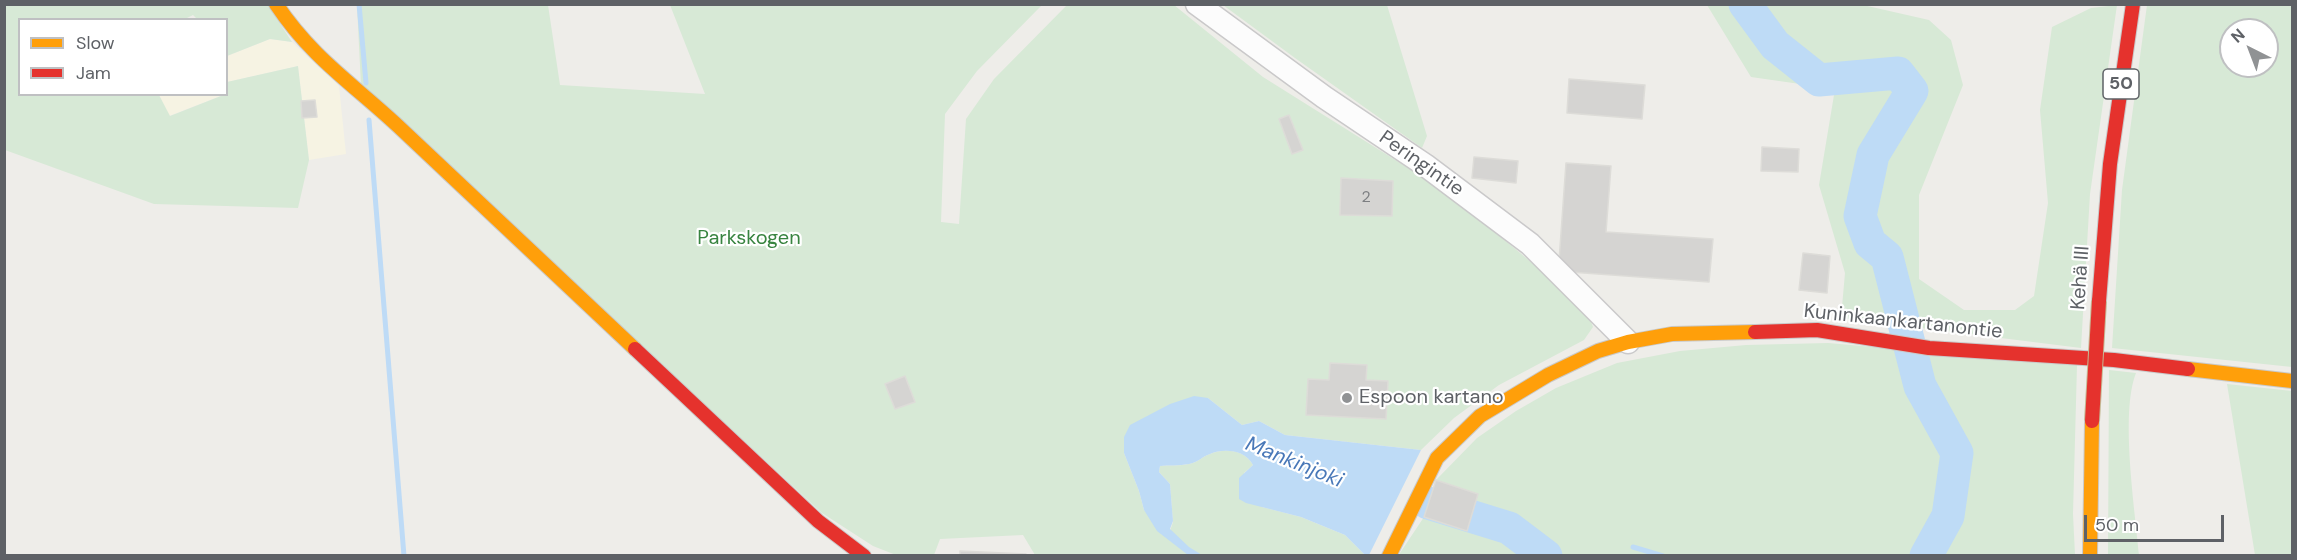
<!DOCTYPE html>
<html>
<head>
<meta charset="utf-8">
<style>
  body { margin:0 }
  #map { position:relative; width:2297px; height:560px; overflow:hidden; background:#eeede9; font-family:"DM Sans",sans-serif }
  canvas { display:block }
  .frame { position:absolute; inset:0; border:6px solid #5e6166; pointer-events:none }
  .legend { position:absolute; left:18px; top:18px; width:210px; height:78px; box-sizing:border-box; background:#fff; border:2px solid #bfc0c2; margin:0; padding:8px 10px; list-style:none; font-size:18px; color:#5e6166 }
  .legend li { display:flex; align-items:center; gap:12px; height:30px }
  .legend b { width:30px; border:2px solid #bfc0c2 }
  .north { position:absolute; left:2219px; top:18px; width:60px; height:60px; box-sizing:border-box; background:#fff; border:2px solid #bfc0c2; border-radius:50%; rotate:318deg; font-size:16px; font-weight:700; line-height:24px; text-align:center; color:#5e6166 }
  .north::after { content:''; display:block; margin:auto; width:21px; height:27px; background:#909294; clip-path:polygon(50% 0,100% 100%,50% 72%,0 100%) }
  .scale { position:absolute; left:2084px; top:515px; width:140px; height:27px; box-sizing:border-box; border:3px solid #5e6166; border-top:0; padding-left:8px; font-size:18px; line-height:21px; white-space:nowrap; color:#5e6166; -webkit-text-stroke:4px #fff; paint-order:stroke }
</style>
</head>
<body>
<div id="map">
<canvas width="2297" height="560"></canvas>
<div class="frame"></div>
<ul class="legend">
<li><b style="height:8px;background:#ff9f0a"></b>Slow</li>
<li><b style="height:8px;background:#e5322d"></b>Jam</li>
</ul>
<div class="north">N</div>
<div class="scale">50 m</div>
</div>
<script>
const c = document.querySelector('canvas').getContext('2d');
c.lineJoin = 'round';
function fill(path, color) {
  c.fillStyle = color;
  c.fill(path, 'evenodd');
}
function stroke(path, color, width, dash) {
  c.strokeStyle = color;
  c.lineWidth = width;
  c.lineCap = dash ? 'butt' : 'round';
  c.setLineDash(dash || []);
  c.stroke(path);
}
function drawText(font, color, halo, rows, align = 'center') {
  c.font = font + ' "DM Sans",sans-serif';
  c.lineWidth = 4.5;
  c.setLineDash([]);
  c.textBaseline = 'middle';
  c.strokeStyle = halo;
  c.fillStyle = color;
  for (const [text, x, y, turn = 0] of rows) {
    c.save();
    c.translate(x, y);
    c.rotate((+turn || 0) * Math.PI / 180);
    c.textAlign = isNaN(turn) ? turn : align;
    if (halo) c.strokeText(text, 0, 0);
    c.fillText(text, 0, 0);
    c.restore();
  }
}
fill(new Path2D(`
  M270,39l22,3 47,44 7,68 -37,6 -11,-94 -71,16v-26z
  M159,95h64l-54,21z`), '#f6f3e3');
fill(new Path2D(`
  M4,5h264l24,37 -22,-3 -43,17 -1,-36 -29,-1 -4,-4 -10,5h-163v74l139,1 11,21 56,-22 1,-12 71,-16 11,94 -11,48 -144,-4 -149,-54z
  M357,5h191l12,80 145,9 -35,-89h372l-65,66 -32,43 -4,108 18,2 7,-105 28,-40 73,-74h107l89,72 185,116 95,79 47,47 3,8 -9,13 -85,45 -45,33 -33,32 -136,-15 -26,-14 -17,4 -34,-27 -84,55 15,38 5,19 25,24 4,-12 -3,-38 -11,-12 1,-6c9,-1 20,0 29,-2 8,-1 14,-8 21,-10 15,-6 35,-4 43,11l-9,8 18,34 39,10 44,18 20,20h-330l-12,-20 -83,4 -6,16h-38l-23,-9 -51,-33 -461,-427z
  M1223,5h164l40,131 -5,12 -127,-90z
  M1707,5h156l66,15 22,20 12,45 -44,110v84l45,31h51l19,-14 14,-93 -8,-93 12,-83 39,-19 26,-3 -27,189 -9,154 -240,-30 4,-45 -26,-88 16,-96 -84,-12z
  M2147,5h145v362l-180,-19 10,-158zM2231,30h36v36h-36z
  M1828,343l249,22 -4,149 2,41 -677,1 26,-39 43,13 11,-36 -42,-14 41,-42 39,-27 40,-23 61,-25 63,-12 66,-6z
  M2109,370l27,3c-16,40 -1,136 3,182l-31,1z
  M2227,384l65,7v164h-37z`), '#d7e9d6');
fill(new Path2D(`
  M1194,396l14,2 34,27 17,-4 26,14 136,15 -52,105h-4l-20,-20 -44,-18 -55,-14 -7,-4v-21l14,-13c-8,-15 -29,-17 -43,-11 -7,2 -13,9 -21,10 -10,2 -20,1 -29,2l-1,6 11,12 3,37 -3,8 19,18 13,8h-14l-31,-24 -13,-21 -5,-19 -15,-38v-16l6,-12 40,-21z
  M1510,537l3,1 38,17c-18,1 -28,-2 -42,-13z`), '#bedbf6');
stroke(new Path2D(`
  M359,4l7,79
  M369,120l35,436
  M1633,547l30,9`), '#bedbf6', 5);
stroke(new Path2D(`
  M1745,4l30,41 44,35 79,-7 14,18 -39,64 -13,61 10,27 17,14 33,129 37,67 -9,63 -22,40
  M1428,503l81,25 37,28`), '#bedbf6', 33);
const building = new Path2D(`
  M1569,79l76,6 -3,34 -75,-6z
  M315,100l2,17 -15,1 -1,-17z
  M1289,115l14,35 -11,4 -13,-35z
  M1762,147l37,2 -1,23 -37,-1z
  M1474,157l44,4 -2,22 -44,-5z
  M1566,163l45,3 -5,66 107,7 -4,43 -139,-10 -11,-11z
  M1341,178l52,3 -1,35 -52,-1z
  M1803,253l27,3 -3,37 -28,-3z
  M1330,363l37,2 -1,15 22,1 -2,38 -80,-4 2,-36 21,1z
  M905,376l10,26 -20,7 -10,-25z
  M1436,480l42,14 -11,37 -43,-14z
  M960,551l66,3v2h-66z`);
fill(building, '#d5d4d2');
stroke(building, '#dddcd8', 1.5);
const street = new Path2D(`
  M1197,4l127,93 101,68 105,79 98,98`);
const slow = new Path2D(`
  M276,4c36,54 77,80 122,122 79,75 158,149 237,223
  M2188,369l104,12
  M1389,556l48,-98 43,-42 68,-41 50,-24 30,-9 44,-8 83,-2
  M2090,556l2,-135`);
const jam = new Path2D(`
  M2099,301l11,-137 23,-160
  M1755,332l62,-2 112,18 185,12 74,9
  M635,349l183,172 46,35`);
stroke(street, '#cac9ca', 25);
stroke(slow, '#c9c9c9', 16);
stroke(jam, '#c9c9c9', 16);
stroke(street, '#fcfcfc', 22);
stroke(slow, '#ff9f0a', 14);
stroke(jam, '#e5322d', 14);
const jamBridge = new Path2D(`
  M2092,421l7,-120`);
stroke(jamBridge, '#c5ba96', 16, []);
stroke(jamBridge, '#e5322d', 14);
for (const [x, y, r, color] of [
  [1347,398,6,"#909294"]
]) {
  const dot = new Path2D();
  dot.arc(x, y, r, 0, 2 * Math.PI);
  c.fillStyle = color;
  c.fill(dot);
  stroke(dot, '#fff', 2);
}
drawText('16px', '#7d7f82', null, [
  ["2",1366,198]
]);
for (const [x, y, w] of [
  [2121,84,36]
]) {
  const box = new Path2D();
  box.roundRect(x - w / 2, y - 15, w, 30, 4.5);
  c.fillStyle = '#fff';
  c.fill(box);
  stroke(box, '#5e6166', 1.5);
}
drawText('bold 18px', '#5e6166', null, [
  ["50",2121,84]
]);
drawText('20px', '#5e6166', '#fff', [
  ["Peringintie",1421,164,35],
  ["Kehä III",2081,278,-86],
  ["Kuninkaankartanontie",1903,322,6]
]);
drawText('20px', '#388440', '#fff', [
  ["Parkskogen",749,239]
]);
drawText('20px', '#5e6166', '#fff', [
  ["Espoon kartano",1359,398]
], 'left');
drawText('italic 21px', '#4978b8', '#fff', [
  ["Mankinjoki",1294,463,22]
]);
</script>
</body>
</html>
